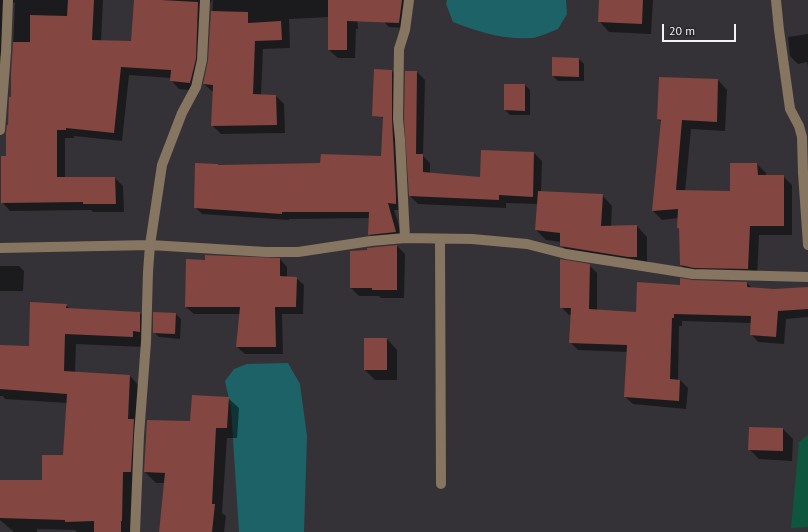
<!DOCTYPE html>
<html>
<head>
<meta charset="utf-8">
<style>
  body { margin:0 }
  #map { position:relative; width:808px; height:532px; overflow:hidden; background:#343236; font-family:"PT Sans",sans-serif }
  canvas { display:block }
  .scale { position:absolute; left:662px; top:24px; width:74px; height:18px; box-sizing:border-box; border:2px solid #f4f2f5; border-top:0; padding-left:5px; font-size:12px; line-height:14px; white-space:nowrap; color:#f4f2f5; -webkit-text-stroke:3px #2a282c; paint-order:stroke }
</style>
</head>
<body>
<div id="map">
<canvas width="808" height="532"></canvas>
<div class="scale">20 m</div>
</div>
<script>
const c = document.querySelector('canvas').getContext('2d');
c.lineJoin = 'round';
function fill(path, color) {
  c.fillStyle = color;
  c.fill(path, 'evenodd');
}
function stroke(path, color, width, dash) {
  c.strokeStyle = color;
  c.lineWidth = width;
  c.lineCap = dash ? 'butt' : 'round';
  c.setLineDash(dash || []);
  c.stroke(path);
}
fill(new Path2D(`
  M808,435v92l-17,1 8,-86z`), '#0e573e');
fill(new Path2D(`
  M447,0h119l1,14 -9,15c-8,3 -18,8 -26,9 -28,2 -54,-6 -79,-16l-7,-18z
  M288,363l12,21 7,52 -3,96h-65l-8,-124 -6,-27 9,-12 13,-5z`), '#1d6266');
fill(new Path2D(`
  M0,0h103l-2,41 31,1 3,-42h77l-5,8 -9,83 -19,-2 -8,-9v-2l-42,-3 -7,66 -48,-5v2h-9v40h50l8,8 1,26h-31l-2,-2 -81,1 -8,-9 10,-104v-25l3,-71 -2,1 -3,5 -2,48h-8z
  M213,0h143l2,29h-2l-1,29h-17l-9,-8v-33l-40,2 1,29 -27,1 -2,46 15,1 8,8 1,29 -64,1 -9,-9 1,-33 -9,-8 5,-24z
  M385,0h21l-2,28 -15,-1 -5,-5z
  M600,0h53l-2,34 -42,-2 -10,-11z
  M808,34v32l-1,-4 -9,2 -8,-8 -2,-19z
  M579,59l5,5v17h-26l-5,-5z
  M392,71l7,7 3,132h-8l9,29 -27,2 -7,-7 1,-16 -81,1v1l-87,-6 -7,-7 24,-41 102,-2 61,-7 2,-37 -3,-4z
  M417,72l8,8 -2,76 7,7v11l51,4 53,-25 8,8 -1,31 61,3 10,11 -1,21 26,-1 10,11v30l-75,-11 -11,-11v-3l-15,-2 -10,-10 2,-26 -32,-1v5l-88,-4 -8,-8z
  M718,80l9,10 -2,41 -34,-2 -6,63h46l26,-28 9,9v3h17l9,9v50h-33l-2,43 -67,-4 -9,-9 -1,-36 -2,-11 -16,2 -9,-9 9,-89 -4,-3z
  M505,85h20l5,5v25h-20l-5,-5z
  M397,246l8,8 -1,44h-23l-2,-2h-20l-8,-8v-36l17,-1z
  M206,256l74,3 7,8v10l9,1 8,7 -1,29h-21l1,40h-38l-8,-7 3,-33h-46l-8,-7 1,-47 19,1z
  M589,265l8,8v37l40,3 44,-27 12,-4 54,1 6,6 21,1 34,-2v29l-22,2 -2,25 -26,-2 -7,-8 1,-11 -70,-2v5h-3l-1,54h2l8,8 -2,21 -53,-5 -8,-7 3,-45 -50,-2 -8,-8 2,-27h-3l-8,-8z
  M0,266h19l5,5 -1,20h-23z
  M66,305l4,4 70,4 11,10 -8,24 -67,-3 -1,29 55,3 10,11 -7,145h-56l-2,-2 -38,-1v3h-23l-14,-12v-39h43l21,-25 3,-53 -62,-4 -2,-3h-3v-50l30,1z
  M154,313l22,1 5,5 -1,20 -21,-2 -5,-5z
  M387,339l10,11v30h-22l-10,-10z
  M228,398l11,10 -2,30h-10l-5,75 4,3 -2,16h-64l5,-49h-9l-11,-11 46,-50z
  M750,428l33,1 10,10 -1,22 -33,-2 -10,-10z`), '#0007');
fill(new Path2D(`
  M68,0h26l-2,40 39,1 3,-41h27l37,2 -2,57 -6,24 -20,-2 1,-11 -50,-3 -7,66 -48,-5v2h-9v47h58l1,27h-33v-2l-82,1v-47h5v-24l1,-7h1l1,-28h2v-24l2,-31h17v-27l37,1z
  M328,0h74l-3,23 -52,-2v29h-19z
  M599,0h44l-1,24 -44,-2z
  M211,11l37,1v11l33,-2 1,19 -27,1 -2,53 23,1 1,30 -66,1 2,-41 -10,-1 5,-24z
  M552,57l27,1v19l-27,-1z
  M374,69l18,1v49l4,77v8l-8,-1 8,29 -28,3 1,-23h-87v2l-88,-6 1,-45 23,1v1l102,-2 1,-9 60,2 2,-39 -11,-1z
  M405,71h12l-1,83h7v18l57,5 1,-27 53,2 -1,45 -34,-2v5l-90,-4 -5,-77z
  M659,77l59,2 -1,43 -35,-2 -6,70 54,1v-28h27l1,12h26v51h-34l-2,43 -54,-1 -14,-3 -1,-37h-2l1,-19 -26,2 9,-91 -4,-1z
  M504,84h21v27l-21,-1z
  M538,191l65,3 -2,32 36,-1v32h-9l-68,-11v-13l-25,-3z
  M397,245v45h-25v-2h-22v-37l17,-1v-2z
  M205,255l75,3v18l17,1 -1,30h-21l1,40h-40l4,-40h-55l1,-48 19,1z
  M560,259l30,5 -1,45 47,3 1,-30 43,3v-7l13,2 54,2v5l27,2 34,-2v22l-30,2 -2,26 -26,-2 1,-19 -77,-2v4h-2l-2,61 10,1 -1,21 -55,-4 3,-52 -58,-2 2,-35h-11z
  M30,302l37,2 -1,4 74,4v20l-7,-1v6l-68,-3 -1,37 66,4 -2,44h6l-3,53h-8l-1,49h-1v11h-27v-11l-29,1v-2l-65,-2v-38h42v-25h21l4,-61 -67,-5v-44l29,1z
  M153,312l23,1 -1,21 -22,-1z
  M364,338h23v32h-23z
  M192,395l37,2 -2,31h-11l-4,76h3l-3,28h-53l6,-59 -21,-1 3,-52 43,1z
  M749,427l34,1v23l-35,-1z`), '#834641');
stroke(new Path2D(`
  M776,0l3,30 11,79 9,17 3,11 1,36 5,72
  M0,130l6,-78 2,-52
  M405,238l-5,-99 -2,-20 1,-70 6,-19 4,-30
  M440,239l1,245
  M0,248l150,-3 116,7h32l73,-11 34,-3 67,1 55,5 39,10 127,20 115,3
  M135,532l4,-97 7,-93 2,-70 2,-27 12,-80 20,-52 14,-26 6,-27 3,-60`), '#867560', 10);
</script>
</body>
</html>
